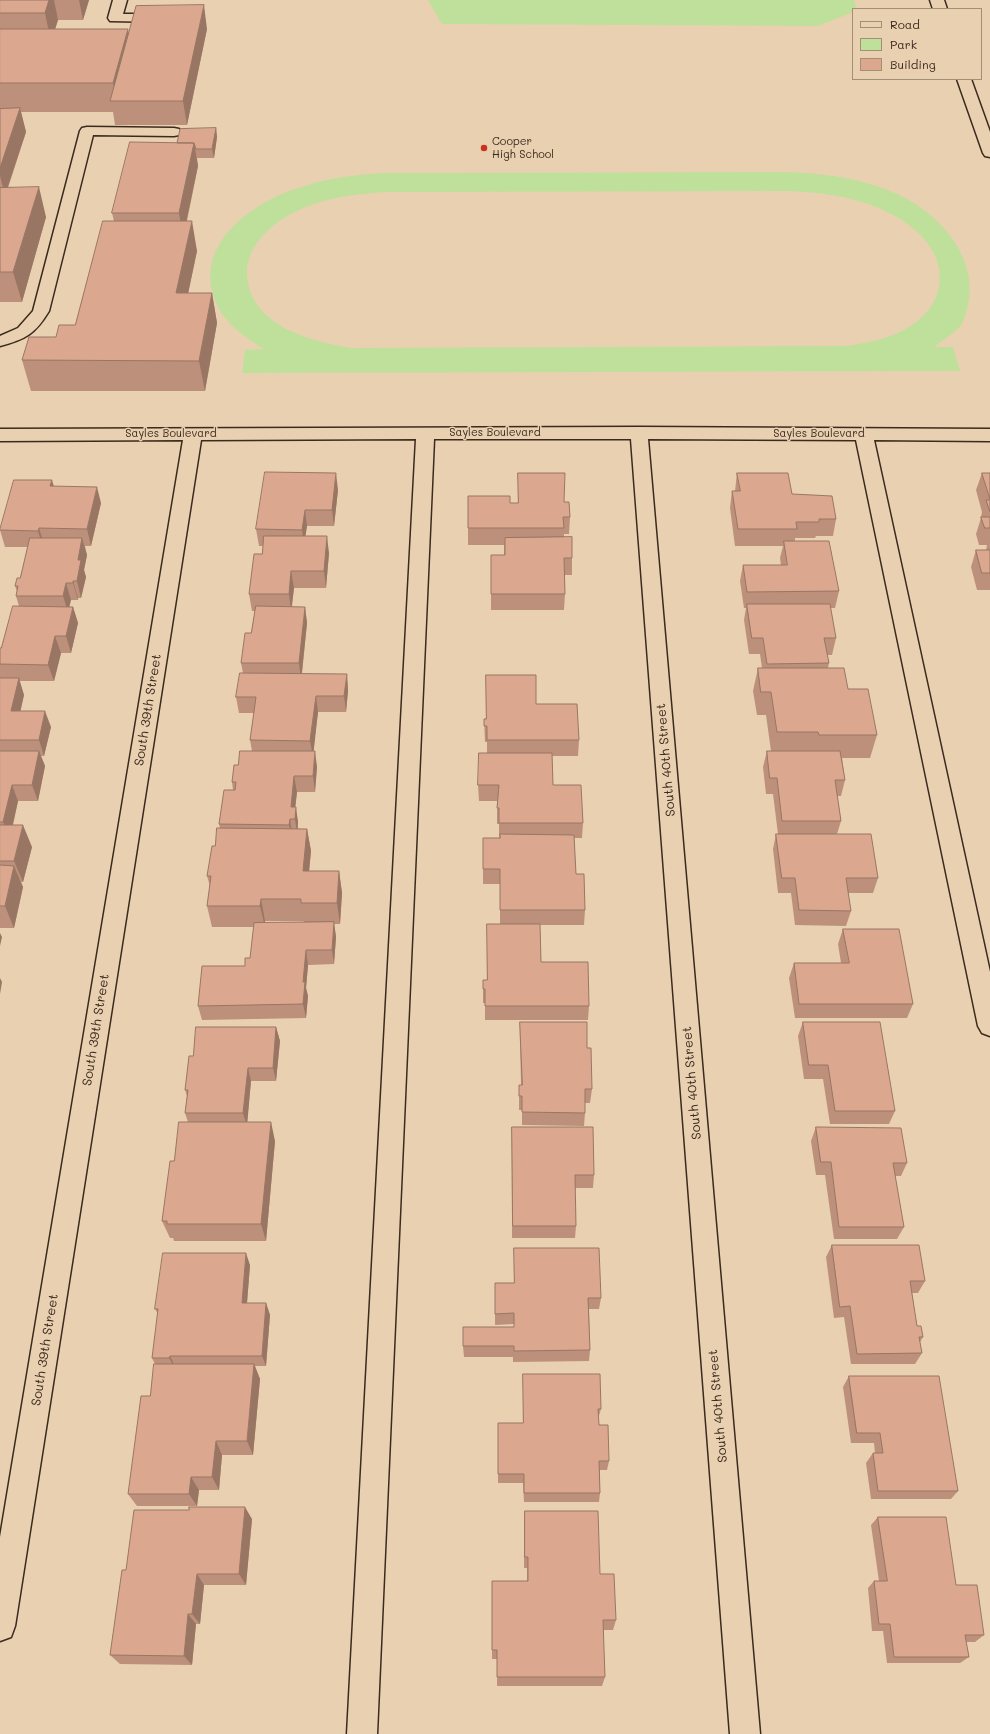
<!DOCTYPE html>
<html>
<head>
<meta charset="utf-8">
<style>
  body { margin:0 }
  #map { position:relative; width:990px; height:1734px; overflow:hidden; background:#e9d0b1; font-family:Mali,sans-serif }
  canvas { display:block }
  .legend { position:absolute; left:852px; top:8px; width:130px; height:72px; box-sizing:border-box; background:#e9d0b1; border:1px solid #a38e76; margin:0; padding:5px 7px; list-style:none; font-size:12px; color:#3b2a1e }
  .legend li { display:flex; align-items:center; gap:8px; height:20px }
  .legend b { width:20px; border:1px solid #a38e76 }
</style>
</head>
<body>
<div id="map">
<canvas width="990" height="1734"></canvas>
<ul class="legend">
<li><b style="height:5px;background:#e9d0b1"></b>Road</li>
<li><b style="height:11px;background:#bfe09a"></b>Park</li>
<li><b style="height:11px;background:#dba88f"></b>Building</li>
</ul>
</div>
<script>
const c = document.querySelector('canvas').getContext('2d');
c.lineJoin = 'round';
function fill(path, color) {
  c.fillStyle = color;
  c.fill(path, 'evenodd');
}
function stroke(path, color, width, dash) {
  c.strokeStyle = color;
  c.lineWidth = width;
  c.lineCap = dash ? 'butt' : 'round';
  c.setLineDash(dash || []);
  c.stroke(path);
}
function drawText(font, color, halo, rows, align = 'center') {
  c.font = font + ' Mali,sans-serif';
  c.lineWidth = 3;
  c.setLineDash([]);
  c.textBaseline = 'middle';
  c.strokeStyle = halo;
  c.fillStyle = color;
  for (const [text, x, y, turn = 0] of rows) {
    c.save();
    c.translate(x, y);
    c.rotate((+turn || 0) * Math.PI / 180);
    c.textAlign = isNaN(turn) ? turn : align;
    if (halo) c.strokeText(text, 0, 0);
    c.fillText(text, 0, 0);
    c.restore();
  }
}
fill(new Path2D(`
  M428,0h426l3,9h-4v3l-35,14 -376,-2z
  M786,172c34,1 67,5 99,17 53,19 105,74 77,135 -8,10 -19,16 -28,23h19l7,24 -718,2 3,-23 19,-1c-16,-10 -30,-19 -41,-34 -6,-8 -9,-16 -11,-25 -11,-49 39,-85 80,-100 31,-11 62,-16 95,-17zM790,191c44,2 91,10 125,39 39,34 31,80 -15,102 -18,8 -36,12 -55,14l-492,2c-42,-6 -106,-23 -106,-76 0,-21 16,-39 31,-50 32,-22 70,-28 108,-30z`), '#bfe09a');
const minor = new Path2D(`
  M113,0h14l-4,14h40l5,1 2,3 -2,3 -5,1 -53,-1 -2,-3z
  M930,0h14l3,9h-14z
  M957,79h14l19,53v25l-5,-1 -2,-3z
  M87,127l87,1 5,1 2,3 -2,3 -5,1 -81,-1 -44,176c-14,23 -23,28 -49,35v-10l18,-8 15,-17 47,-180 2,-3z
  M639,427l351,2v12l-116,-1 116,532v64l-8,-3 -4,-7 -122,-586 -208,-1 112,1295h-30l-99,-1295h-197l-57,1295h-30l69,-1295 -215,1 -186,1186 -4,11 -11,4v-104l183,-1097 -183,1v-12z`);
stroke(minor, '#3b2a1e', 3);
fill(minor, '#e9d0b1');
fill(new Path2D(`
  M0,0h89l-6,20h-25l-3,9 74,5 78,-5 -20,96h-72l-2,-13h-92l5,20 -18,56 38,29 -24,85h-22z
  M216,128l1,9 -3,21h-17l1,8 -11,55 10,30 -9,42h24l5,30 -12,68h-174l-9,-31 34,-23 19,-12 39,-104 -2,-8 65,-70z
  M518,473l46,29 6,15 -1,17h-5v3l8,21v17h-7v19l-1,16h-73v-55h13v-10h-36v-49l42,7h8z
  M737,473l55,21 44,25 -3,17h-17l-1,2h-20v3l44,50 -4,17h-5l6,30 -4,17h-5l2,8 -1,5 20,21 29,46 -7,23h-28l3,22 -4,16h-4l4,25 -4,13 41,44 -5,15h-25l3,18 -5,15 -51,-1 -4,-32h-13l-5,-44 3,-15h2l-5,-40h-7l-3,-27 4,-16h4l-5,-36h-9l-4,-24 5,-23h4l-2,-14h-11l-5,-34 2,-12h-2l-4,-27 3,-16h38l-1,-7 3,-12h-48l-5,-38 2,-17h3z
  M982,473h8v117h-13l-6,-23 5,-17h10l1,-5h-8l-3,-11 5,-16v-1l1,-5 -6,-22z
  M53,486l48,17 -10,43h-6l2,9 -3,15 2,7 -5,21h-3v2h-7l-2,7h4l5,16 -7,30h-10l-7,28h-35l5,14 -4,16 31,16 -7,29h-3l4,10 -7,35h-20l-5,24 19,22 -9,35h-2l2,5 -9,41h-14v-280h1l18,-42 -3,-10 1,-5 -2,-5 5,-8 8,-31h-23l-5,-17z
  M338,490l-4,36h-27l-2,10 24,17 -3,35h-32l-2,19h13l2,16 -5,51h45l1,17 -2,21h-28l-5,39 4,16 -2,25h-18l-2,15 3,15v7h9l4,22 -2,20h30l3,22 -2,31h-6l2,13 -2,27 -26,1 -2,23 2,8 -2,22 -104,2 -4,-14 47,-40 5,-8 4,-31h-42l-5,-21 3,-20 -3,-10 8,-30 5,-18 -1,-4 14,-34 -1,-8 6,-17 14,-14 -2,-11 4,-27h-15l-3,-16 7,-24 -2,-10 10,-30 4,-22h-3l-3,-17 13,-40 1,-8h-4l-3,-17zM265,921h39v1l-39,1z
  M536,704l43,36 -1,16h-26l1,29 30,38 -1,15h-8l2,36 9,36 -1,15h-44l1,37 48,44 -1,14h-103v-17h-2v-23h4l13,-56v-40h-17v-46h16v-14h-2v-23h-18l-1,-16 9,-32v-11h-2l-1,-23z
  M843,929l70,75 -6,14h-112l-6,-40 5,-15h47l-3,-19z
  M520,1022l67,26 5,41 -2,14h-5v10l-1,13 -62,-1v-15h-3v-25h2l-1,-49z
  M803,1022l92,89 -6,13h-59l-7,-45h-19l-6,-43z
  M276,1027l4,14 -4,40h-25l-4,41 28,19 -9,100h-92l-1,-3h-3l-8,-17 12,-60 14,-39 -3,-9 2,-17 -2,-6 8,-34z
  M512,1127l82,48 -1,13h-18l1,38 -1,12h-63z
  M816,1127l91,36 -6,13h-6l9,51 -7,12h-63l-9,-64h-9l-5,-34z
  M832,1245l93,36 -7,12h-6l5,33 6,11 -3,5 2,11 -7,11h-64l-7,-47 -10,1 -8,-61z
  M514,1248l87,50 -2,11h-10l1,41 -1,11 -76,1v-5h-49l-1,-11 51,-19v-3l-19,1v-42h19z
  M250,1265l-3,38h19l4,12 -4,51h-11l5,13 -7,76h-31l-3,35h-20l-2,16h-60l-9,-12 22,-98 5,-32 -3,-6 6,-44 -3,-5z
  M523,1374l78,35 -3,10 1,6 10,36 -2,9h-7v23l-1,9h-75l-1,-19h-25v-60h25z
  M849,1376l109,115 -7,8h-80l-5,-36 7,-10h2l-1,-10h-23l-8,-56z
  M525,1511l75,63 16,46 -3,10h-10l2,47 -3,9h-105v-27h-5v-78h35v-13h-3v-44z
  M878,1517l78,68 28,50 -9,7h-9l3,15 -9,6h-73l-4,-32h-11l-4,-43 6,-7h5l-8,-56z
  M252,1519l-6,66h-42l-4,39h-4l-4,41 -72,-1 -10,-9z`), '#bc907b');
fill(new Path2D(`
  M49,0h5l4,20 -7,22 -6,-29z
  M79,0h10l-6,20z
  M204,5l3,24 -20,96 -4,-24z
  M128,29l5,29 -17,43 -3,-18z
  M20,108l6,24 -21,63 -5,-19v-8z
  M216,128l1,9 -3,21 -2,-9z
  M194,143l4,23 -15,71 -4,-24z
  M39,187l7,30 -24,85 -9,-30z
  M192,221l5,30 -15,72 -6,-30z
  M212,293l5,30 -12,68 -6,-30z
  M336,473l2,17 -4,36 -2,-16z
  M52,480l5,17 -7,-11z
  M97,487l4,16 -10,43 -4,-17z
  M305,510l2,16 -3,20 -2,-16z
  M39,528l5,17 -1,2 -5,-16z
  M327,536l2,17 -3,35 -2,-17z
  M82,538l5,17 -3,15 2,7 -5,21 -4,-17 1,-21z
  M291,571l3,17 -3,23 -2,-17z
  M73,581l5,17v2l-5,-17z
  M66,583l5,17 -3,12 -5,-16z
  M73,607l5,16 -7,30 -5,-17z
  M305,607l2,16 -6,57 -2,-17z
  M55,636l6,17 -7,28 -6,-16z
  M347,674l1,17 -2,21 -2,-16z
  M19,678l5,17 -7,32 -6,-16z
  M316,696l2,16 -5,45 -3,-16z
  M45,711l6,16 -7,29 -5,-16z
  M39,751l6,15 -7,35 -6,-16z
  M315,751l2,16 -2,25 -2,-16z
  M294,776l3,16 -3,27 -3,-12z
  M12,785l6,16 -8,36 -7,-15z
  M296,807l2,15 -1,12 -2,-15z
  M290,819l2,15v6l-3,-15z
  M23,825l9,22 -9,35 -9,-21z
  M307,829l4,22 -4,42 -4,-22z
  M14,866l9,21 -9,41 -9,-22z
  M339,871l3,22 -2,31 -3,-21z
  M261,899l4,22v6l-5,-21z
  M334,922l2,15 -2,27 -2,-14z
  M0,933l2,4 -2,9z
  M306,950l2,15 -2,23 2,8 -2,22 -3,-14v-22z
  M0,978l2,4 -2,12z
  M276,1027l4,14 -4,40 -3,-13z
  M248,1068l3,13 -4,45 -4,-13z
  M271,1122l4,19 -9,100 -5,-17z
  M246,1253l4,12 -4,50 -4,-12z
  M266,1303l4,12 -4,51 -4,-10z
  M170,1356l5,10v2l-6,-10z
  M254,1364l6,15 -7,76 -6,-14z
  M216,1441l6,14 -3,35 -7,-13z
  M191,1477l8,13 -2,16 -8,-12z
  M245,1507l7,12 -6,66 -7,-11z
  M197,1574l7,11 -4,39 -8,-10z
  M188,1614l8,10 -4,41 -8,-9z`), '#997664');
const building = new Path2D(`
  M0,0h49l-4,13h-45z
  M204,5l-21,96h-73l26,-95z
  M0,29h128l-15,54h-113z
  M20,108l-20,60v-59z
  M216,128l-4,21h-16l-2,-6h-17l3,-14z
  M130,142l64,1 -15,70h-67z
  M39,187l-26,85h-13v-84z
  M103,221h89l-16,72h36l-13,68 -177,-1 7,-23h27l3,-12h16z
  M265,472l71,1 -4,37h-27l-3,20 -46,-1z
  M518,473h47l-1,29h5l1,15h-7l1,11h-96v-32h42v7h8z
  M737,473h51l4,21 40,2 4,23h-17v3h-23l1,7h-59l-6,-38h8z
  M982,473h8v39l-4,-12h4z
  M14,480h38l-2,6 47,1 -10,42 -48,-1 -1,3 -38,-1z
  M981,517h9v11h-5z
  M264,536h63l-3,35h-33l-2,23h-40l5,-40h8z
  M572,537v21h-8l1,36h-74v-39h14v-17z
  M30,538h52l-4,22h3l-4,21h-4v2h-7l-3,13h-47l2,-10h-3l2,-8h3z
  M784,541h45l10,50 -92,1 -4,-27h44z
  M976,550h14v23h-8z
  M747,604h83l6,34h-12l5,25 -62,1 -4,-26h-11z
  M13,606l60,1 -7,29h-11l-7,29 -48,-1v-16h1z
  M256,606l49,1 -6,56h-58l4,-30h6z
  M758,668h86l4,21h20l9,46h-58l-1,-3h-41l-6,-40h-10z
  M240,673l107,1 -3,22h-28l-6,45 -60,-1 6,-43h-20z
  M486,675h50v29h41l2,36h-92v-14h-3v-7h2z
  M0,678h19l-8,33h34l-6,29h-39z
  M0,751h39l-7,34h-20l-9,37h-3z
  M240,751h75l-2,25h-19l-3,31h5l-1,12h-5l-1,6 -70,-1 5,-34h11l1,-8h-4l2,-17h4z
  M767,751h73l5,29h-10l6,41h-59l-5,-43h-7z
  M479,753h73l1,32h28l2,38h-84v-15h-2l2,-23h-21z
  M0,825h23l-9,36h-14z
  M217,828l90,1 -4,42h36l-2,32h-36v-4h-40l-1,7h-53l4,-30h-4l5,-30h3z
  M500,834l74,1 2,39h8l1,36h-85v-41h-17v-31h17z
  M776,834h95l7,44h-32l5,33 -52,-1 -4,-32h-13z
  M0,865l14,1 -9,40h-5z
  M334,922l-2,28h-26l-3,32h2l-2,22 -105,2 4,-40h43v-8h5l4,-35z
  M487,924h53l1,38h47l1,44h-104v-17h-2v-9h4z
  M843,929h56l14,75h-114l-5,-41h55z
  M520,1022h67v26h4l1,41h-7v24l-63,-1v-16h-3v-11h3z
  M803,1022h77l15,89h-60l-7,-46h-19z
  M196,1027h80l-3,41h-25l-5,45h-58l3,-23h-3l4,-34h4z
  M179,1122h92l-10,102h-94v-3h-5l8,-60h4z
  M512,1127h81l1,48h-19l1,51h-63z
  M816,1127l85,1 6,35h-14l11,64h-65l-8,-65h-10z
  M832,1245h87l6,36h-15l7,45h4l2,11h-4l3,16 -65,1 -7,-48 -10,1z
  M514,1248h85l2,50h-13l2,52 -76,1v-5h-51v-19h51v-14l-19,1v-31h19z
  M163,1253h83l-4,50h24l-4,53h-92l-1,2h-17l6,-49h-3z
  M154,1364h100l-7,77h-31l-4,36h-21l-2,17h-61l13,-98h9z
  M523,1374h77l1,35h-3l1,16h9l1,36h-10l1,32h-76v-19h-26v-51h25z
  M849,1376h90l19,115h-80l-5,-38h10l-3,-20h-23z
  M189,1507h56l-6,67h-42l-5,40h-4l-4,42 -74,-1 12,-85h4l8,-60h55z
  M525,1511h73l2,63h14l2,46h-13l2,57h-108v-27h-5v-69h36v-24h-3z
  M878,1517h68l10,68h21l7,50h-19l4,22h-75l-4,-33h-11l-5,-43h13z`);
fill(building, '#dba88f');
stroke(building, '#997664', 1);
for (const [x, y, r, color] of [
  [484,148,4,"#c8321e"]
]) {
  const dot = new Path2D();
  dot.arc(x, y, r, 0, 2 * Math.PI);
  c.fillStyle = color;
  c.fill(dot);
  stroke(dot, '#e9d0b1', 1.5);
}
drawText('11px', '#3b2a1e', '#e9d0b1', [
  ["Cooper",492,142],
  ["High School",492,155]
], 'left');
drawText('11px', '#3b2a1e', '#e9d0b1', [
  ["Sayles Boulevard",495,433],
  ["Sayles Boulevard",171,434],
  ["Sayles Boulevard",819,434]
]);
drawText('13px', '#3b2a1e', '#e9d0b1', [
  ["South 39th Street",148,710,-81],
  ["South 40th Street",666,760,-95],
  ["South 39th Street",96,1030,-81],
  ["South 40th Street",692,1083,-95],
  ["South 39th Street",45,1350,-81],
  ["South 40th Street",718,1406,-95]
]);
</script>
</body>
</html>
